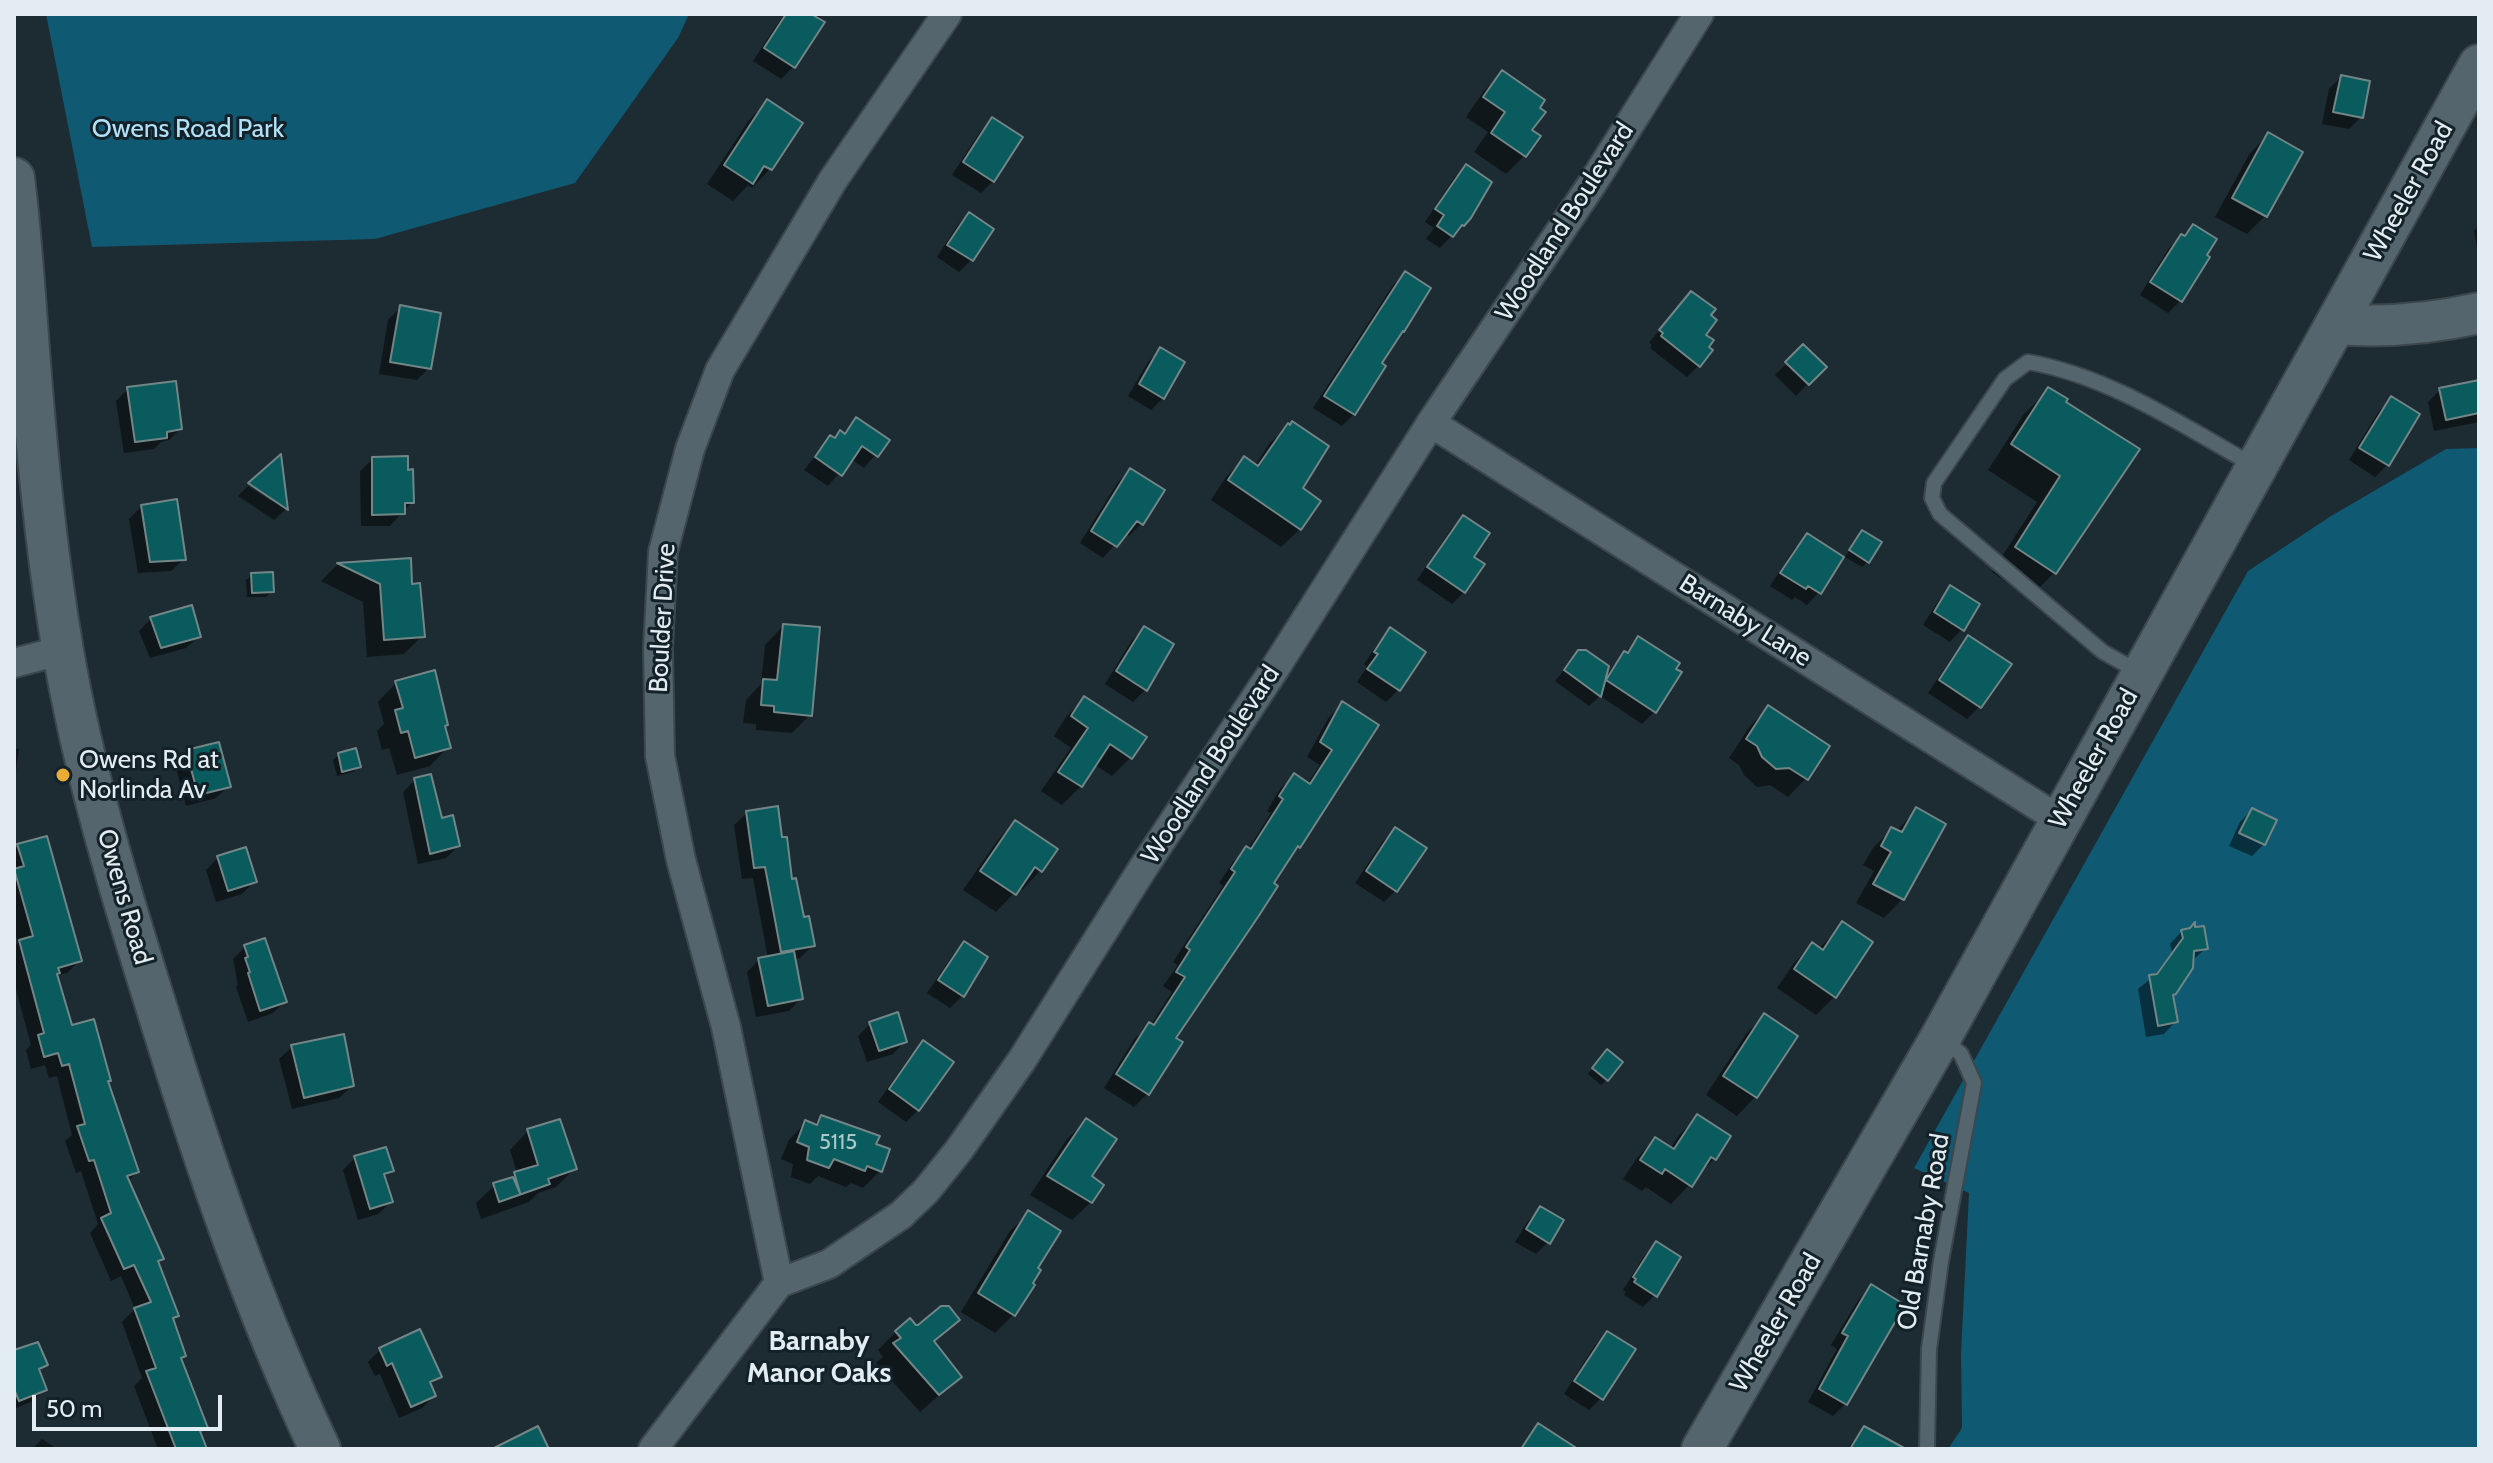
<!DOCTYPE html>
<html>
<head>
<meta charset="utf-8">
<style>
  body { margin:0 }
  #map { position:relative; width:2493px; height:1463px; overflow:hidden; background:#1d2b32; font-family:Cabin,sans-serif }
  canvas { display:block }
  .frame { position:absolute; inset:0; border:16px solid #e3ecf0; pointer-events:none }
  .scale { position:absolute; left:32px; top:1395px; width:190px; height:36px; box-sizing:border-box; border:4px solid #e3ecf0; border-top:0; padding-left:10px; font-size:24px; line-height:28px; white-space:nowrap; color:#e3ecf0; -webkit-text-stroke:6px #132128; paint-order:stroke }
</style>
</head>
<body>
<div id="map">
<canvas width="2493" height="1463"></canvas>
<div class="frame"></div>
<div class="scale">50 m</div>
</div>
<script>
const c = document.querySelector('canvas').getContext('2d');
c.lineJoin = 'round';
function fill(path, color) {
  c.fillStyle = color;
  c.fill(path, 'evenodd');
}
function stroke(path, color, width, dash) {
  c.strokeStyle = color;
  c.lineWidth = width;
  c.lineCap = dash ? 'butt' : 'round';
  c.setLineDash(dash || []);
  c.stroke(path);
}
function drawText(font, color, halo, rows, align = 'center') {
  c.font = font + ' Cabin,sans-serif';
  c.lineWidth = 6;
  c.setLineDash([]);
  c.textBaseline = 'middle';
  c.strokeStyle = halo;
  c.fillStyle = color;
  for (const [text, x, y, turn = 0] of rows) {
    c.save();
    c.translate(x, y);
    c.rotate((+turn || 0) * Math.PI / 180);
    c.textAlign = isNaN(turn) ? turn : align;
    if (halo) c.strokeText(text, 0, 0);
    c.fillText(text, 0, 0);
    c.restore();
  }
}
fill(new Path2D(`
  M46,14h643l-11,24 -103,145 -200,56 -283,8z
  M2479,448v1001h-531l14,-21 -1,-75 8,-160 -55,-25 334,-597 83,-55 115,-67z`), '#0f5973');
fill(new Path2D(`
  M784,14h38l-29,53 -12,12 -28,-18z
  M1502,73l28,58 -6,25 -18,18 -32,-22 14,-20 -22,-15 18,-26z
  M2341,77l20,40 -12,12 -27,-5 7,-35z
  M767,102l3,67 -18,19 -4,-3 -15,16 -26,-17 42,-64z
  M992,120l1,61 -12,12 -29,-18 28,-43z
  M2268,135l-3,81 -18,18 -32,-17 35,-64z
  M1466,166l4,50 -30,32 -14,-9 8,-11 -9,-6 29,-44z
  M969,214l23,15 -21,31 -12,12 -22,-15 20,-31z
  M2479,225v33l-5,-27z
  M2193,226l11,30 4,2 -28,43 -12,12 -28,-18 29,-47z
  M1405,273l-26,91 -25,50 -12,12 -29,-18 80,-123z
  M1679,306l29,10 -9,49 -12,12 -37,-29 2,-3 -3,-2z
  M400,308l29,60 -12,12 -38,-6 9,-54z
  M1803,347l21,20 -28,29 -21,-21z
  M1160,350l3,48 -12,12 -23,-14 20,-34z
  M2479,382v40l-45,9 -6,-29 12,-12z
  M128,389l52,40 -11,11 -8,2 -7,7 -30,4 -8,-52z
  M2049,390l14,12 74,48 -82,122 -25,25 -38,-25 45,-70 -49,-32 36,-56z
  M2392,399l26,16 -31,50 -12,12 -26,-17 30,-49z
  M856,420l31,21 -23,27 -13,-9 -23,27 -24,-16 26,-32 4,2 9,-6z
  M1288,426l12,63v40l-19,18 -70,-47 15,-23 18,-18 11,7 14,-22z
  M279,458l7,51 -12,11 -36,-24 10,-10 25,16z
  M373,459l39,43 -22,24h-29l-1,-55z
  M1130,470l33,21 -22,33 -12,12 -4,-3 -22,25 -23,-15 38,-61z
  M142,506l42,53 -13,12 -33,2 -9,-54z
  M1463,517l9,40 -8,35 -12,12 -35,-24 34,-51z
  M1862,532l6,29 -6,6 -17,-10z
  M1808,536l11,56 -12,13 -12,-8 -3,3 -22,-14 25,-38z
  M409,560l2,26 11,50 -18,18 -37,3 -4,-55 -42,-21 16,-16z
  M252,575l20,16 -6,6h-19l-1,-17z
  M1951,588l11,41 -12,13 -27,-17 16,-25z
  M151,619l48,17 -13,12 -36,10 -11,-27z
  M783,626l27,89 -18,18 -36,-3v-6l-13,-1 3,-23 15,-16 4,-39z
  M1144,628l1,62 -12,12 -28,-18 27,-44z
  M1391,630l32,22 -25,38 -12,12 -29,-20 10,-15 -3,-3 15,-22z
  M1639,638l15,74 -12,12 -42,-28 -11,10 -34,-25 24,-29 27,25 7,-11z
  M1969,638l10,69 -12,12 -39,-26 29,-43z
  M396,683l47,45 5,19 -18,19 -33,9 -8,-27 -7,2 -5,-19 7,-7 -6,-22z
  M1085,698l46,59 -19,19 -17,-11 -14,21 -19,19 -21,-14 30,-43 -17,-12 12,-19z
  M1343,704l33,21 -203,314 -25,54 -14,14 -30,-19 31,-50 16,-13 21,-33 -9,-6 15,-21 -5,-3 50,-76 -4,-3 14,-21 15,-13 23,-36 -4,-2 13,-22 14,-13 13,8 13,-19 -13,-8 22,-40z
  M1768,708l38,70 -18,19 -18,-12 -13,2 -13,-12 -5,-10 -10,-7 21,-32z
  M14,749h5l-5,36z
  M187,752l42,34 -13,12 -30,8 -11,-42z
  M339,755l20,12 -6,5 -16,4 -4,-16z
  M415,780l43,66 -12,12 -28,6 -15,-72z
  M1916,810l27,15 -41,74 -18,19 -28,-15 18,-32 -11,-6 10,-17 19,-19 4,3z
  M2252,810l12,34 -12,12 -23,-10 11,-24z
  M747,813l43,68 23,64 -13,13 -6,1 7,39 -12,13 -33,6 -9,-45 12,-12 9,-2 -15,-80 -11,1 -8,-54z
  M1015,822l40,28 -15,21 -18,19 -3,-2 -23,24 -33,-22 34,-49z
  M1395,829l1,61 -12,12 -29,-19 28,-42z
  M18,846l62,114 -13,13 -11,3 14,52 36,55 31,89 -10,10 35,76 -5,5 19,53 -4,4 12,35 -5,5 26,68 -6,6 6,15h-47l-24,-63 8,-8 -20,-56 13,-13 -14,-33 -10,5 -21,-48 8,-9 -17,-53 -5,2 -11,-32 7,-6 -15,-59 -8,2 -4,-13 -14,4 -5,-19 5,-5 -17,-63v-34l4,-5 -4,-15v-77z
  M218,858l36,24 -12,12 -26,8 -10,-32z
  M1842,924l-7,72 -19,19 -39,-27 17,-25 18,-19 7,5z
  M2182,931l24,17 -14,13 -21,35 5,25 -12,13 -18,3 -8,-48 16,-13 18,-24 -2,-8z
  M964,944l-2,52 -12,12 -23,-15 25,-37z
  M245,947l40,54 -12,12 -25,9 -12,-35 2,-2 -5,-26z
  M1764,1016l31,20 -40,61 -18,19 -31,-21 40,-61z
  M870,1024l35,17 -12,13 -26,8 -9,-26z
  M923,1043l-5,67 -12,12 -28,-20 33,-47z
  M292,1047l60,39 -13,12 -47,11 -13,-50z
  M1602,1057l4,23 -5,5 -13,-11z
  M1697,1117l17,42 -43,45 -25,-17 -4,4 -19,-12 14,-21 18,-19 15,10 9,-14z
  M821,1118l53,27 6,26 -17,17 -12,-5 -5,4 -28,-11 -8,8 -19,-7 2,-13 -12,-5 8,-19 17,-18 7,3z
  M1086,1121l5,81 -19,18 -42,-25 37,-56z
  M528,1131l46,38 -18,18 -18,6 -9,9 -48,17 -5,-16 19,-18 13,-4 9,-8 -7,-23z
  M355,1158l37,12 -9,8 8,24 -13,12 -20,6 -15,-50z
  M1540,1209l8,33 -12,12 -21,-12 13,-21z
  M1029,1213l6,55 -21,46 -19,19 -34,-21 49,-81z
  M1656,1244l-1,51 -12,12 -19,-12 2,-3 -3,-2 21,-34z
  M1871,1287l-26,117 -12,12 -25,-14 29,-53 -6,-4 28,-46z
  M958,1320l-25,23 27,34 -40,35 -44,-49 7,-6 -5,-7 18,-18z
  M1608,1333l-7,65 -12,12 -25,-16 31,-49z
  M380,1350l59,26 -10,10 5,10 -12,12 -23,10 -19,-44 -5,2 -7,-14z
  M14,1352l32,13 -8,7 7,17 -12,12 -19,8z
  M1864,1428l38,21h-55z
  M42,1439l15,10h-25z`), '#0007');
const building = new Path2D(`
  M786,14h25l14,8 -30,46 -31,-20z
  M1502,70l43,30 -5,8 6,4 -14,18 9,6 -15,21 -35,-24 14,-21 -22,-15z
  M2341,75l29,6 -7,37 -30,-6z
  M767,99l36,24 -31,47 -8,-4 -11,18 -29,-19z
  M992,117l31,20 -29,45 -31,-20z
  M2268,132l35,20 -36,65 -35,-19z
  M1466,164l26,18 -21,36 -7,8 -2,-1 -9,12 -16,-11 7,-11 -9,-6z
  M969,212l25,17 -21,32 -26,-16z
  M2193,224l24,15 -10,16 3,2 -28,45 -32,-20 31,-48 4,2z
  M1405,271l26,17 -27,44 -1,-1 -21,32 4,3 -31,49 -31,-19z
  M1691,291l25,18 -5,6 6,5 -11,15 8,5 -5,7 4,3 -13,17 -39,-31 2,-3 -4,-3z
  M400,305l41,8 -10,56 -41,-7z
  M1803,344l24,23 -18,18 -24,-23z
  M1160,347l25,15 -21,37 -25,-15z
  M2479,380v33l-33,7 -7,-32z
  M176,381l6,48 -15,3v6l-32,4 -8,-55z
  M2048,387l20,12 -2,3 74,47 -84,125 -41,-27 45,-71 -49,-32z
  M2391,396l29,18 -31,52 -30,-18z
  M856,417l34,23 -12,17 -16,-11 -20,30 -27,-19 15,-22 5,3 5,-8 5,4z
  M1292,421l37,25 -26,42 18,13 -20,29 -73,-50 16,-24 14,10 30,-43 2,2z
  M281,454l7,56 -40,-27z
  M408,456v14l5,-1 1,34h-9v11l-33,1v-58z
  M1130,468l35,22 -22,35 -6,-4 -20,26 -26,-16z
  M177,499l9,61 -36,2 -9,-57z
  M1463,515l27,18 -16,24 11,7 -20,29 -38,-26z
  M1862,530l20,12 -13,21 -20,-13z
  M1807,533l37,24 -23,37 -13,-8 -2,3 -26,-16z
  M411,558l1,26 8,-1 5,54 -41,3 -4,-56 -43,-21z
  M273,572l1,20 -22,1 -1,-20z
  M1950,585l30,19 -16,27 -30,-19z
  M192,605l9,32 -40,11 -11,-31z
  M783,624l37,3 -8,89 -38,-4v-6l-13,-1 2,-26 14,1z
  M1144,626l30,18 -27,47 -31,-20z
  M1390,627l36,25 -26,39 -33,-22 11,-15 -4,-2z
  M1968,635l44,29 -31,44 -42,-28z
  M1638,636l42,27 -4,6 6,3 -26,41 -50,-33 18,-29 4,2z
  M1578,650h8l23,16 -8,31 -37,-27z
  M435,670l13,55 -3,1 6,22 -36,10 -7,-27 -7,2 -6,-23 8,-2 -8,-27z
  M1084,696l63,41 -15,22 -22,-15 -28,43 -24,-15 30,-44 -17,-12z
  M1342,701l37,24 -79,123 -2,-2 -24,37 4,3 -20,31 -82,121 7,4 -34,53 -33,-21 33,-52 5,3 31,-48 -9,-5 14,-22 -4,-3 49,-75 -4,-3 15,-23 5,3 32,-50 -4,-3 15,-23 16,11 22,-34 -12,-8z
  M1768,705l62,41 -22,34 -19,-12 -13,1 -14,-12 -5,-11 -11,-7z
  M219,742l12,45 -33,8 -12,-45z
  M356,748l5,19 -19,5 -4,-19z
  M431,774l11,44 11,-3 7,31 -30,8 -16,-76z
  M778,806l4,31h5l5,42 4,-1 8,39 5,-1 6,30 -34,6 -16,-85 -11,1 -8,-57z
  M1916,807l30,17 -42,76 -31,-16 18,-32 -10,-6 10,-19 11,5z
  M2252,808l25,12 -12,25 -26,-12z
  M1015,820l43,29 -16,23 -7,-5 -19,28 -36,-24z
  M1395,827l32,21 -30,44 -31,-21z
  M47,836l35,125 -24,7 2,5 -3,1 15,51 22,-6 17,62h-3l31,91 -12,4 37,83 -6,2 21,55 -6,2 13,38 -5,2 27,70 -8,3 7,18h-31l-30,-78 10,-3 -22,-60 17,-6 -17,-37 -10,4 -23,-51 10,-5 -17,-53 -5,1 -12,-35 8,-2 -16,-60 -7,2 -4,-13 -14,4 -6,-22 6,-2 -25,-93 14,-4 -19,-67 10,-3 -7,-22z
  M246,847l11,35 -29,9 -11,-35z
  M1842,921l31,21 -37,56 -42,-29 18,-27 11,8z
  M2195,922v5l9,-1 4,23 -14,2 -1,17 -17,26 -3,1 5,27 -20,4 -9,-51 8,-1 26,-36 -2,-8 9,-2z
  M265,938l22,64 -27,9 -12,-38 2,-1 -5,-14 3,-1 -4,-12z
  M964,941l24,16 -24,40 -26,-17z
  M794,951l9,48 -35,7 -10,-48z
  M898,1012l9,30 -28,9 -10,-29z
  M1764,1013l34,23 -41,62 -34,-22z
  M344,1034l10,52 -50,12 -13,-53z
  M923,1040l31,22 -35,49 -30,-22z
  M1607,1049l16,13 -15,19 -16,-13z
  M1697,1114l34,22 -15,24 -5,-3 -19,30 -27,-18 -3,5 -22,-14 15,-23 19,12z
  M821,1115l59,21 -4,8 14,5 -8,23 -15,-6 -2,5 -31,-12 -5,9 -22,-8 2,-13 -12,-5 8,-22 12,5z
  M1086,1118l31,21 -25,37 12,9 -12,18 -45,-27z
  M560,1119l17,50 -29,10 2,5 -51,18 -6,-19 20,-6 7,16 -6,-21 24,-7 -11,-36z
  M386,1147l8,24 -10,3 9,28 -23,7 -16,-53z
  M1540,1206l24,14 -14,24 -24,-15z
  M1028,1210l33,21 -23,37 3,2 -8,13 2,2 -20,31 -37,-23z
  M1656,1241l25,16 -24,40 -23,-15 2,-3 -3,-2z
  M1871,1284l34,21 -58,100 -28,-16 29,-53 -6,-3z
  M941,1306h8l11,14 -26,21 28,36 -23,18 -46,-52 8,-5 -6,-7 15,-13 6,7h2z
  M420,1329l22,48 -12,5 6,14 -25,11 -19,-44 -5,3 -8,-18z
  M1607,1331l29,18 -33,51 -29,-19z
  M38,1342l10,23 -9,4 8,21 -28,11 -5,-12v-39z
  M1538,1423l40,26h-57z
  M538,1426l11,23h-57z
  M1864,1426l42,23h-56z`);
fill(building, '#095b5d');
stroke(building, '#738687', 2);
const lane = new Path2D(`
  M2139,672l-36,-20 -163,-138 -8,-16 2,-15 71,-104 23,-17c81,14 154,63 225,103
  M1927,1449l2,-100 12,-88 33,-178 -13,-29 -17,-14`);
const street = new Path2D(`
  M1431,423l629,397
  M14,663l49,-13
  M779,1283l-53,-256 -45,-167 -21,-104 -2,-108 5,-96 27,-103 30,-79 113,-190 114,-166
  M653,1449l126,-166 50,-19 72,-49 25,-24 33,-41 63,-90 121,-192 129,-195 159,-250 161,-239 107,-170`);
const secondary = new Path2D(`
  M14,178c9,70 12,140 18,210 7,88 16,176 31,263 21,122 57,240 94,358 46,150 96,298 163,440
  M2336,324c50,4 94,0 143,-11
  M1702,1449l239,-412 538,-972`);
stroke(lane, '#3b474d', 18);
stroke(street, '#3b474d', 32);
stroke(secondary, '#3b474d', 44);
stroke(lane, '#55656d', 14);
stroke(street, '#55656d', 28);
stroke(secondary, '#55656d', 40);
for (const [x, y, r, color] of [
  [63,775,8,"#e8ac37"]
]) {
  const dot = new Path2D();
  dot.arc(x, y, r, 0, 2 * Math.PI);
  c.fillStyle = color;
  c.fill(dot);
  stroke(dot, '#132128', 3);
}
drawText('22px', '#acc8cb', null, [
  ["5115",838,1143]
]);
drawText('26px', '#b1e1f8', '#132128', [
  ["Owens Road Park",188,129]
]);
drawText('26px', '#e3ecf0', '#132128', [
  ["Wheeler Road",2409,192,-61],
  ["Woodland Boulevard",1565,222,-57],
  ["Boulder Drive",663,618,-87],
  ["Barnaby Lane",1745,621,32],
  ["Wheeler Road",2094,759,-61],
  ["Woodland Boulevard",1211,765,-57],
  ["Owens Road",124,897,74],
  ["Old Barnaby Road",1924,1232,-80],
  ["Wheeler Road",1776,1323,-60]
]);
drawText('26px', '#e3ecf0', '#132128', [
  ["Owens Rd at",79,760],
  ["Norlinda Av",79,790]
], 'left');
drawText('bold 28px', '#e3ecf0', '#132128', [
  ["Barnaby",819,1342],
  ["Manor Oaks",819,1374]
]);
</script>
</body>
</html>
